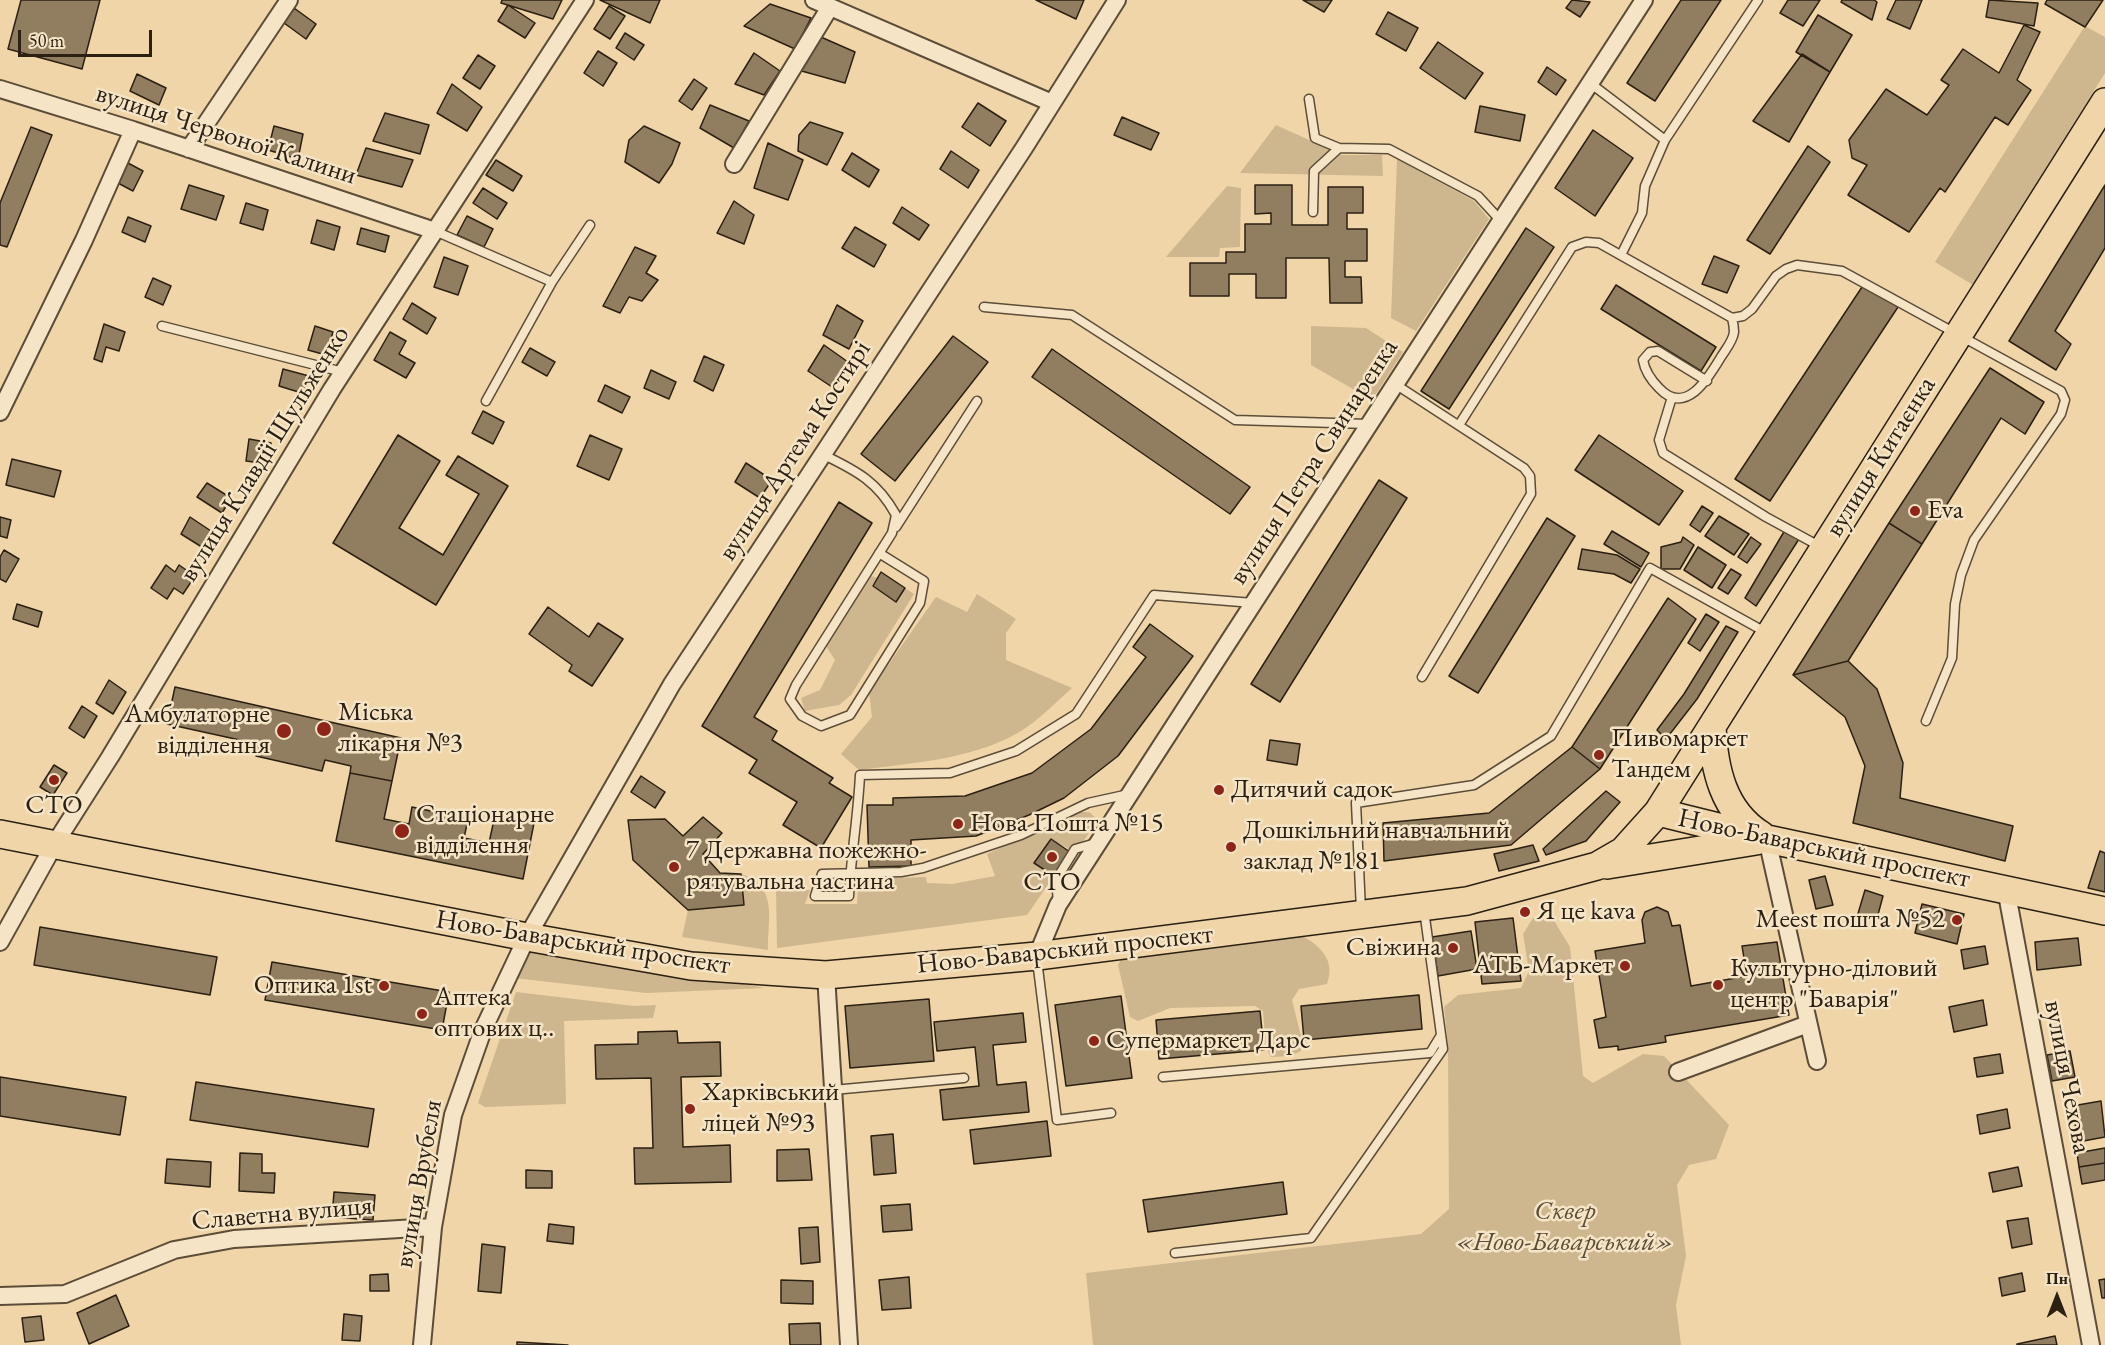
<!DOCTYPE html>
<html>
<head>
<meta charset="utf-8">
<style>
  body { margin:0 }
  #map { position:relative; width:2105px; height:1345px; overflow:hidden; background:#efd5a8; font-family:"EB Garamond",serif }
  canvas { display:block }
  .north { position:absolute; left:2027px; top:1267px; width:60px; height:60px; -webkit-text-stroke:4px #f5e4c6; paint-order:stroke; rotate:0deg; font-size:16px; font-weight:700; line-height:24px; text-align:center; color:#2b2012 }
  .north::after { content:''; display:block; margin:auto; width:21px; height:27px; background:#2b2012; clip-path:polygon(50% 0,100% 100%,50% 72%,0 100%) }
  .scale { position:absolute; left:18px; top:30px; width:134px; height:27px; box-sizing:border-box; border:3px solid #2b2012; border-top:0; padding-left:8px; font-size:18px; line-height:21px; white-space:nowrap; color:#2b2012; -webkit-text-stroke:4px #f5e4c6; paint-order:stroke }
</style>
</head>
<body>
<div id="map">
<canvas width="2105" height="1345"></canvas>
<div class="north">Пн</div>
<div class="scale">50 m</div>
</div>
<script>
const c = document.querySelector('canvas').getContext('2d');
c.lineJoin = 'round';
function fill(path, color) {
  c.fillStyle = color;
  c.fill(path, 'evenodd');
}
function stroke(path, color, width, dash) {
  c.strokeStyle = color;
  c.lineWidth = width;
  c.lineCap = dash ? 'butt' : 'round';
  c.setLineDash(dash || []);
  c.stroke(path);
}
function drawText(font, color, halo, rows, align = 'center') {
  c.font = font + ' "EB Garamond",serif';
  c.lineWidth = 5;
  c.setLineDash([]);
  c.textBaseline = 'middle';
  c.strokeStyle = halo;
  c.fillStyle = color;
  for (const [text, x, y, turn = 0] of rows) {
    c.save();
    c.translate(x, y);
    c.rotate((+turn || 0) * Math.PI / 180);
    c.textAlign = isNaN(turn) ? turn : align;
    if (halo) c.strokeText(text, 0, 0);
    c.fillText(text, 0, 0);
    c.restore();
  }
}
fill(new Path2D(`
  M2085,26l20,11v36l-132,212 -38,-23z
  M1276,125l66,30h40l1,21 -143,-3z
  M1397,159l77,42 15,18 -73,112 -25,-13z
  M1227,186l14,2 -1,59 -20,1 -1,9h-53z
  M1311,326l55,2 37,24 -31,48 -61,-35z
  M871,576l7,2 -5,8 23,15 9,-13 9,6 -63,101 -12,10 -34,6 -4,-13 19,-8 15,-30 -9,-14z
  M977,594l39,25 -10,14v27l66,28c-15,13 -29,28 -45,39 -46,32 -115,36 -168,43l-18,-16 31,-37 -3,-25 67,-95 31,15z
  M1079,812h10l9,8 -16,23 -11,7 -21,-11 -16,24 20,13 -27,39 -250,33 -1,-60 34,2 -5,14h52l2,-25 67,-2 1,6 25,1 43,-8 -8,-22z
  M741,874c37,13 27,42 27,76l-86,-13 6,-27 55,-5z
  M1533,918l20,1 17,28 13,129 10,7 50,-29 21,2 65,69 -13,34 -27,6 -12,20 9,71 -10,49 5,40h-588l-7,-72 335,-39 28,-25 -1,-162 -4,-40 14,-12 63,-7 8,-17 -6,-37z
  M1289,929c23,11 49,26 38,55l-28,5 -7,11 9,36v15l-11,5 -19,1 -5,-9 -3,-37 -8,-5 -85,2 -32,13 -8,-4 -12,-52 9,-16z
  M531,946l234,42 -119,5 -132,-15z
  M516,992l118,14 22,-1 -3,13 -89,3 2,83 -81,3 -7,-4z`), '#ceb68e');
const building = new Path2D(`
  M21,0h79l-18,69 -74,-20z
  M502,0h60l-9,19 -52,-16z
  M600,0h60l-10,23z
  M1036,0h48l-8,19z
  M1303,0h29l-8,12z
  M1572,0l18,2 -10,15 -14,-9z
  M1681,0h40l-66,101 -28,-18z
  M1788,0h32l-17,26 -23,-13z
  M1842,0h32l3,2 -5,18 -31,-18z
  M1896,0h26l-12,29 -23,-10z
  M1989,0l49,3 -4,23 -48,-9z
  M2047,0h56l-18,27 -40,-23z
  M770,4l41,14 -16,31 -51,-23z
  M508,5l27,18 -10,15 -27,-17z
  M609,6l16,10 -15,23 -16,-10z
  M294,8l22,16 -10,15 -22,-16z
  M1388,12l30,16 -12,23 -30,-17z
  M1818,15l34,20 -22,37 -34,-20z
  M2024,25l16,7 -23,48 14,10 -23,35 -13,-8 -50,75 -5,-4 -31,44 -61,-37 19,-30 -15,-7 -3,-18 37,-51 41,26 22,-30 -8,-5 22,-31 36,24z
  M625,33l19,12 -10,15 -18,-12z
  M814,34l41,18 -10,31 -47,-13z
  M1438,42l45,31 -18,26 -45,-31z
  M598,51l19,12 -14,23 -19,-13z
  M754,53l26,18 -16,24 -29,-11z
  M1802,54l28,18 -41,70 -36,-21z
  M478,55l17,11 -15,23 -17,-11z
  M1547,67l19,13 -10,15 -18,-13z
  M137,74l29,14 -7,17 -29,-14z
  M694,79l13,9 -15,22 -13,-9z
  M452,84l30,23 -15,24 -30,-18z
  M978,103l28,18 -16,25 -28,-19z
  M710,105l39,16 -15,27 -34,-20z
  M1480,106l45,9 -5,26 -45,-9z
  M385,113l44,12 -9,29 -47,-13z
  M1122,117l37,16 -8,17 -37,-15z
  M810,122l33,11 -16,32 -29,-14 1,-16z
  M274,126l29,8 -5,25 -30,-9z
  M644,126l36,17 -8,21 -13,19 -34,-21 4,-22z
  M31,127l21,8 -45,112 -7,-2v-42z
  M1593,130l40,28 -38,58 -40,-28z
  M768,143l35,17 -15,40 -34,-12z
  M1808,146l22,16 -60,92 -23,-14z
  M366,148l47,12 -11,27 -46,-12z
  M951,151l28,19 -11,18 -28,-19z
  M852,153l27,17 -10,17 -27,-17z
  M496,160l26,16 -9,15 -27,-16z
  M126,162l17,9 -10,20 -17,-9z
  M189,185l35,11 -8,24 -35,-11z
  M1255,185h37v40h36v-38h35v26h-16v16h20v32h-22v16h16l1,26h-32l-1,-45h-43v40h-30v-24h-27v22h-39v-33h36v-11h19v-28h26v-11l-16,1z
  M2105,185v63l-50,83 16,13 -15,26 -47,-29z
  M483,188l24,15 -10,16 -24,-16z
  M734,201l20,14 -10,29 -27,-11z
  M246,203l22,7 -5,20 -23,-7z
  M902,207l27,18 -10,15 -26,-17z
  M467,216l26,13 -9,18 -27,-12z
  M128,217l23,9 -6,16 -23,-10z
  M317,220l23,7 -6,23 -23,-7z
  M855,227l31,18 -12,22 -32,-19z
  M361,228l28,8 -4,16 -28,-8z
  M1526,228l28,19 -105,162 -28,-18z
  M635,247l21,9 -10,17 12,7 -16,21 -13,-4 -9,16 -17,-7z
  M1714,256l25,10 -12,27 -25,-9z
  M444,257l24,9 -10,29 -24,-8z
  M153,278l18,8 -8,19 -18,-8z
  M1864,284l34,23 -128,194 -35,-22z
  M1616,285l100,62 -15,24 -100,-62z
  M412,303l24,15 -9,16 -24,-15z
  M837,305l26,16 -14,28 -26,-14z
  M104,324l21,8 -6,19 -13,-4 -4,15 -8,-3z
  M315,326l18,6 -7,23 -18,-5z
  M390,332l16,9 -7,13 16,9 -9,15 -32,-18z
  M953,336l35,26 -93,119 -34,-27z
  M824,345l24,17 -16,25 -24,-16z
  M530,348l25,14 -8,14 -25,-14z
  M1052,349l198,138 -20,27 -198,-137z
  M704,356l20,9 -11,26 -19,-10z
  M1990,368l54,34 -19,32 -24,-16 -79,126 -33,-21z
  M283,369l26,7 -4,18 -26,-8z
  M651,370l25,12 -7,17 -25,-11z
  M605,385l25,12 -8,16 -24,-12z
  M483,411l21,11 -11,22 -21,-11z
  M398,435l42,26 -41,67 44,27 36,-61 -33,-19 12,-19 50,30 -72,119 -103,-62z
  M590,435l32,14 -13,31 -32,-14z
  M1599,435l84,56 -24,34 -84,-55z
  M249,439l22,4 -2,21 -23,-3z
  M12,459l49,12 -7,26 -48,-12z
  M746,463l26,17 -12,18 -25,-16z
  M1379,480l28,18 -127,204 -29,-18z
  M207,483l24,15 -9,15 -25,-16z
  M839,502l33,21 -118,194 23,14 -5,9 61,38 -4,5 23,14 -31,51 -38,-23 14,-23 -48,-29 8,-13 -55,-34z
  M1702,506l11,7 -13,19 -10,-7z
  M1719,516l30,18 -15,21 -29,-19z
  M0,517l11,3 -4,18 -7,-2z
  M190,517l24,16 -9,16 -24,-15z
  M1547,518l28,18 -97,157 -29,-17z
  M1889,523l33,21 -74,117 -55,14z
  M1785,530l14,9 -43,67 -11,-8z
  M1612,531l37,22 -8,14 -37,-23z
  M1683,537l11,8 -14,24h-19v-22l20,-5z
  M1751,537l10,7 -14,19 -9,-6z
  M1698,547l28,18 -14,23 -28,-18z
  M1582,549l35,6 23,14 -9,14 -17,-9 -36,-5z
  M4,550l15,9 -13,23 -6,-3v-22z
  M166,565l9,7 4,-7 16,11 -12,18 -9,-6 -7,11 -16,-11z
  M1731,569l10,6 -13,19 -10,-6z
  M881,572l24,16 -9,14 -23,-16z
  M1668,598l28,21 -96,150 -28,-22z
  M17,604l25,8 -4,15 -25,-8z
  M548,607l41,30 9,-14 25,16 -31,47 -23,-15 3,-6 -43,-31z
  M1706,614l13,8 -19,29 -12,-8z
  M1150,624l43,32 -75,100 -54,42 -35,17 -53,21 -65,4v26l-42,1 -2,-62h26v-7l72,-2 67,-23 59,-44 55,-72 -13,-10z
  M1726,626l12,6 -41,67 -31,40 -9,-9 27,-36z
  M1848,661l29,28 26,74 -3,35 113,28 -8,35 -152,-38 12,-57 -20,-49 -52,-42z
  M109,680l17,12 -13,22 -17,-11z
  M175,687l226,51 -9,43 -42,-8 1,-7 -26,-6 -3,11 -66,-15 2,-12 -91,-20z
  M82,706l15,10 -13,22 -15,-10z
  M1270,740l30,4 -3,21 -30,-5z
  M1572,747l28,22 -89,76 -127,16 -1,-38 106,-10z
  M54,765l13,8 -14,22 -13,-8z
  M350,773l42,8 -8,38 25,5 3,-17 56,12 -4,19 25,5 6,-28 39,8 -11,56 -187,-38z
  M641,776l24,16 -10,16 -24,-16z
  M1606,791l14,11 -34,39 -40,14 -3,-6z
  M703,817l19,16 -19,21 17,19 21,1 3,31 -56,5 -55,-50 -5,-40 37,-1 18,17z
  M1051,839l19,13 -16,24 -20,-13z
  M1533,845l6,16 -40,10 -5,-17z
  M2100,851l5,2v39l-17,-4z
  M1825,876l8,29 -17,4 -7,-29z
  M1865,890l18,6 -7,26 -19,-5z
  M1922,904l42,10 -7,30 -42,-11z
  M1657,907l11,5 4,14 8,-1 11,61 56,-10 -5,-30 35,-4 12,73 -124,21 1,6 -48,8v-4l-19,2 -5,-28 12,-3 -11,-66 50,-8 -3,-23 3,-8z
  M1513,918l8,63 -39,3 -7,-62z
  M40,927l177,30 -7,38 -176,-30z
  M1471,931l6,38 -39,7 -6,-39z
  M2078,938l3,27 -44,5 -2,-28z
  M1985,946l3,18 -24,5 -3,-19z
  M272,962l177,30 -7,38 -177,-30z
  M1419,995l3,34 -118,11 -3,-34z
  M1121,996l11,82 -66,8 -11,-81z
  M929,999l5,62 -84,7 -5,-62z
  M1983,1000l4,25 -33,7 -5,-25z
  M1260,1011l4,39 -105,9 -3,-39z
  M1023,1013l3,29 -33,3 4,40 29,-3 3,30 -86,8 -3,-30 39,-4 -4,-39 -38,4 -3,-29z
  M677,1031l1,12 42,-1 1,34 -40,1 2,70 47,-2 1,37 -96,2 -1,-36h19l-2,-70 -55,1 -1,-34 43,-1v-12z
  M2070,1051l5,26 -23,4 -5,-26z
  M2000,1054l3,19 -26,4 -3,-19z
  M0,1077l126,20 -6,38 -120,-19z
  M196,1082l178,27 -6,38 -178,-27z
  M2101,1101l4,36 -27,5 -6,-36z
  M2007,1109l3,19 -30,6 -3,-19z
  M1047,1121l4,35 -77,8 -4,-34z
  M893,1134l3,39 -22,2 -3,-39z
  M2105,1148v15l-26,4 -2,-14z
  M809,1149l3,31 -35,1v-31z
  M240,1153l22,1v19h13l-1,20 -35,-2z
  M167,1159l44,3 -1,25 -45,-4z
  M2105,1163v17l-23,4 -3,-17z
  M2018,1167l4,19 -29,6 -4,-19z
  M526,1170l26,1v17h-26z
  M1283,1182l4,32 -139,18 -5,-32z
  M334,1192l41,3 -2,25 -41,-3z
  M910,1204l2,26 -29,2 -2,-26z
  M2028,1218l4,26 -20,4 -5,-27z
  M549,1224l25,3 -1,17 -26,-3z
  M818,1227l2,35 -19,2 -2,-36z
  M482,1244l23,3 -4,46 -23,-2z
  M2022,1273l3,18 -23,5 -3,-18z
  M388,1274l1,17h-19v-16z
  M909,1277l2,31 -29,2 -3,-30z
  M2105,1279v19h-3l-3,-18z
  M781,1280l32,1v23l-32,-1z
  M116,1295l13,31 -40,18 -12,-31z
  M344,1314l18,2 -2,25 -18,-1z
  M41,1316l3,24 -19,2 -3,-24z
  M820,1323l1,22h-31l-1,-21z
  M2055,1336l2,9h-40v-1z
  M517,1342l51,3h-51z`);
fill(building, '#917e60');
stroke(building, '#2b2012', 1.5);
const service = new Path2D(`
  M1590,83l75,57
  M1309,99l6,39 24,10
  M1313,212l1,-41 25,-23 50,1 89,47 23,25
  M435,231l117,51
  M1621,255l21,-42 3,-27 20,-46 93,-140
  M984,307l88,8 163,105 133,4
  M162,326l181,46
  M1707,381l-49,-30 -8,1 -7,8c2,12 8,20 16,28 27,29 50,-11 62,-31 5,-8 12,-16 13,-25 0,-4 -1,-10 -2,-14
  M1395,384l129,84 6,8 1,18 -109,183
  M1672,397l-13,43 4,13 103,64 55,30
  M486,401l66,-119 38,-57
  M1459,425l113,-178 14,-5 13,1 133,75 11,-2 9,-7 24,-33 10,-7 11,-4 45,6 219,120 4,9 -4,14 -87,126 -13,35 -6,29 -3,54 -26,63
  M824,455c33,16 54,27 72,60l-4,18 -96,152 -6,14 12,17 19,10 29,-11 70,-112 4,-22 -45,-28
  M896,527l81,-126
  M1129,794l-41,9 -67,32 -98,33 -22,4 -79,2 -7,22h34c2,-41 9,-80 11,-121l90,-2 66,-22 60,-37 78,-119 99,8
  M1058,902l-2,-22 19,-31 21,-6
  M1361,910l-5,-107 118,-18 77,-49 99,-168 117,65
  M1037,960l20,160 54,-7
  M1163,1077l267,-24 11,-18
  M833,1090l131,-12
  M1175,1253l136,-15 132,-189 -19,-139`);
const minor = new Path2D(`
  M814,0l238,103
  M0,89l133,41 302,101
  M189,149l100,-149
  M734,164l96,-157
  M0,412l84,-172 49,-110
  M1767,839l50,222
  M2006,889l85,456
  M0,942l54,-97 56,-88 222,-368 253,-389
  M1037,956l21,-51 586,-905
  M826,975l23,370
  M1678,1072l130,-48
  M0,1296l65,-2 109,-44 60,-11 199,-12
  M422,1345l11,-118 20,-112 30,-85 44,-93 145,-253 352,-536 93,-148`);
const primary = new Path2D(`
  M1712,727c2,42 11,84 49,108
  M1658,812l109,27 338,72
  M0,834l527,103 164,29 135,9 211,-19 430,-55 130,-35 26,-15 35,-39 447,-710
  M1607,865l149,-24`);
stroke(service, '#5c4d38', 11);
stroke(minor, '#5c4d38', 20);
stroke(primary, '#2b2012', 30);
stroke(service, '#f5e4c6', 8);
stroke(minor, '#f5e4c6', 16);
stroke(primary, '#efd5a8', 27);
for (const [x, y, r, color] of [
  [1915,511,6,"#8f2418"],
  [324,729,8,"#8f2418"],
  [284,731,8,"#8f2418"],
  [1599,755,6,"#8f2418"],
  [54,780,6,"#8f2418"],
  [1219,790,6,"#8f2418"],
  [958,824,6,"#8f2418"],
  [402,831,8,"#8f2418"],
  [1231,847,6,"#8f2418"],
  [1052,857,6,"#8f2418"],
  [674,867,6,"#8f2418"],
  [1525,912,6,"#8f2418"],
  [1957,920,6,"#8f2418"],
  [1453,948,6,"#8f2418"],
  [1625,966,6,"#8f2418"],
  [1718,985,6,"#8f2418"],
  [384,986,6,"#8f2418"],
  [422,1014,6,"#8f2418"],
  [1094,1041,6,"#8f2418"],
  [690,1109,6,"#8f2418"]
]) {
  const dot = new Path2D();
  dot.arc(x, y, r, 0, 2 * Math.PI);
  c.fillStyle = color;
  c.fill(dot);
  stroke(dot, '#f5e4c6', 2);
}
drawText('27px', '#2b2012', '#f5e4c6', [
  ["вулиця Червоної Калини",226,135,18],
  ["вулиця Артема Костирі",795,451,-57],
  ["вулиця Клавдії Шульженко",265,454,-58],
  ["вулиця Китаєнка",1881,457,-58],
  ["вулиця Петра Свинаренка",1314,462,-57],
  ["Ново-Баварський проспект",1824,849,12],
  ["Ново-Баварський проспект",583,943,9],
  ["Ново-Баварський проспект",1065,950,-6],
  ["вулиця Чехова",2067,1077,79],
  ["вулиця Врубеля",419,1184,-80],
  ["Славетна вулиця",282,1214,-5]
]);
drawText('27px', '#2b2012', '#f5e4c6', [
  ["Eva",1927,511],
  ["Міська",338,713],
  ["лікарня №3",338,744],
  ["Амбулаторне",270,715,"right"],
  ["відділення",270,746,"right"],
  ["Пивомаркет",1611,739],
  ["Тандем",1611,770],
  ["Дитячий садок",1231,790],
  ["CTO",54,806,"center"],
  ["Стаціонарне",416,815],
  ["відділення",416,846],
  ["Нова Пошта №15",970,824],
  ["Дошкільний навчальний",1243,831],
  ["заклад №181",1243,862],
  ["7 Державна пожежно-",686,851],
  ["рятувальна частина",686,882],
  ["СТО",1052,883,"center"],
  ["Я це kava",1537,912],
  ["Meest пошта №52",1945,920,"right"],
  ["Свіжина",1441,948,"right"],
  ["АТБ-Маркет",1613,966,"right"],
  ["Культурно-діловий",1730,969],
  ["центр \"Баварія\"",1730,1000],
  ["Оптика 1st",372,986,"right"],
  ["Аптека",434,998],
  ["оптових ц‥",434,1029],
  ["Супермаркет Дарс",1106,1041],
  ["Харківський",702,1093],
  ["ліцей №93",702,1124]
], 'left');
drawText('italic 27px', '#5c4d37', '#f5e4c6', [
  ["Сквер",1565,1212],
  ["«Ново-Баварський»",1565,1243]
]);
</script>
</body>
</html>
